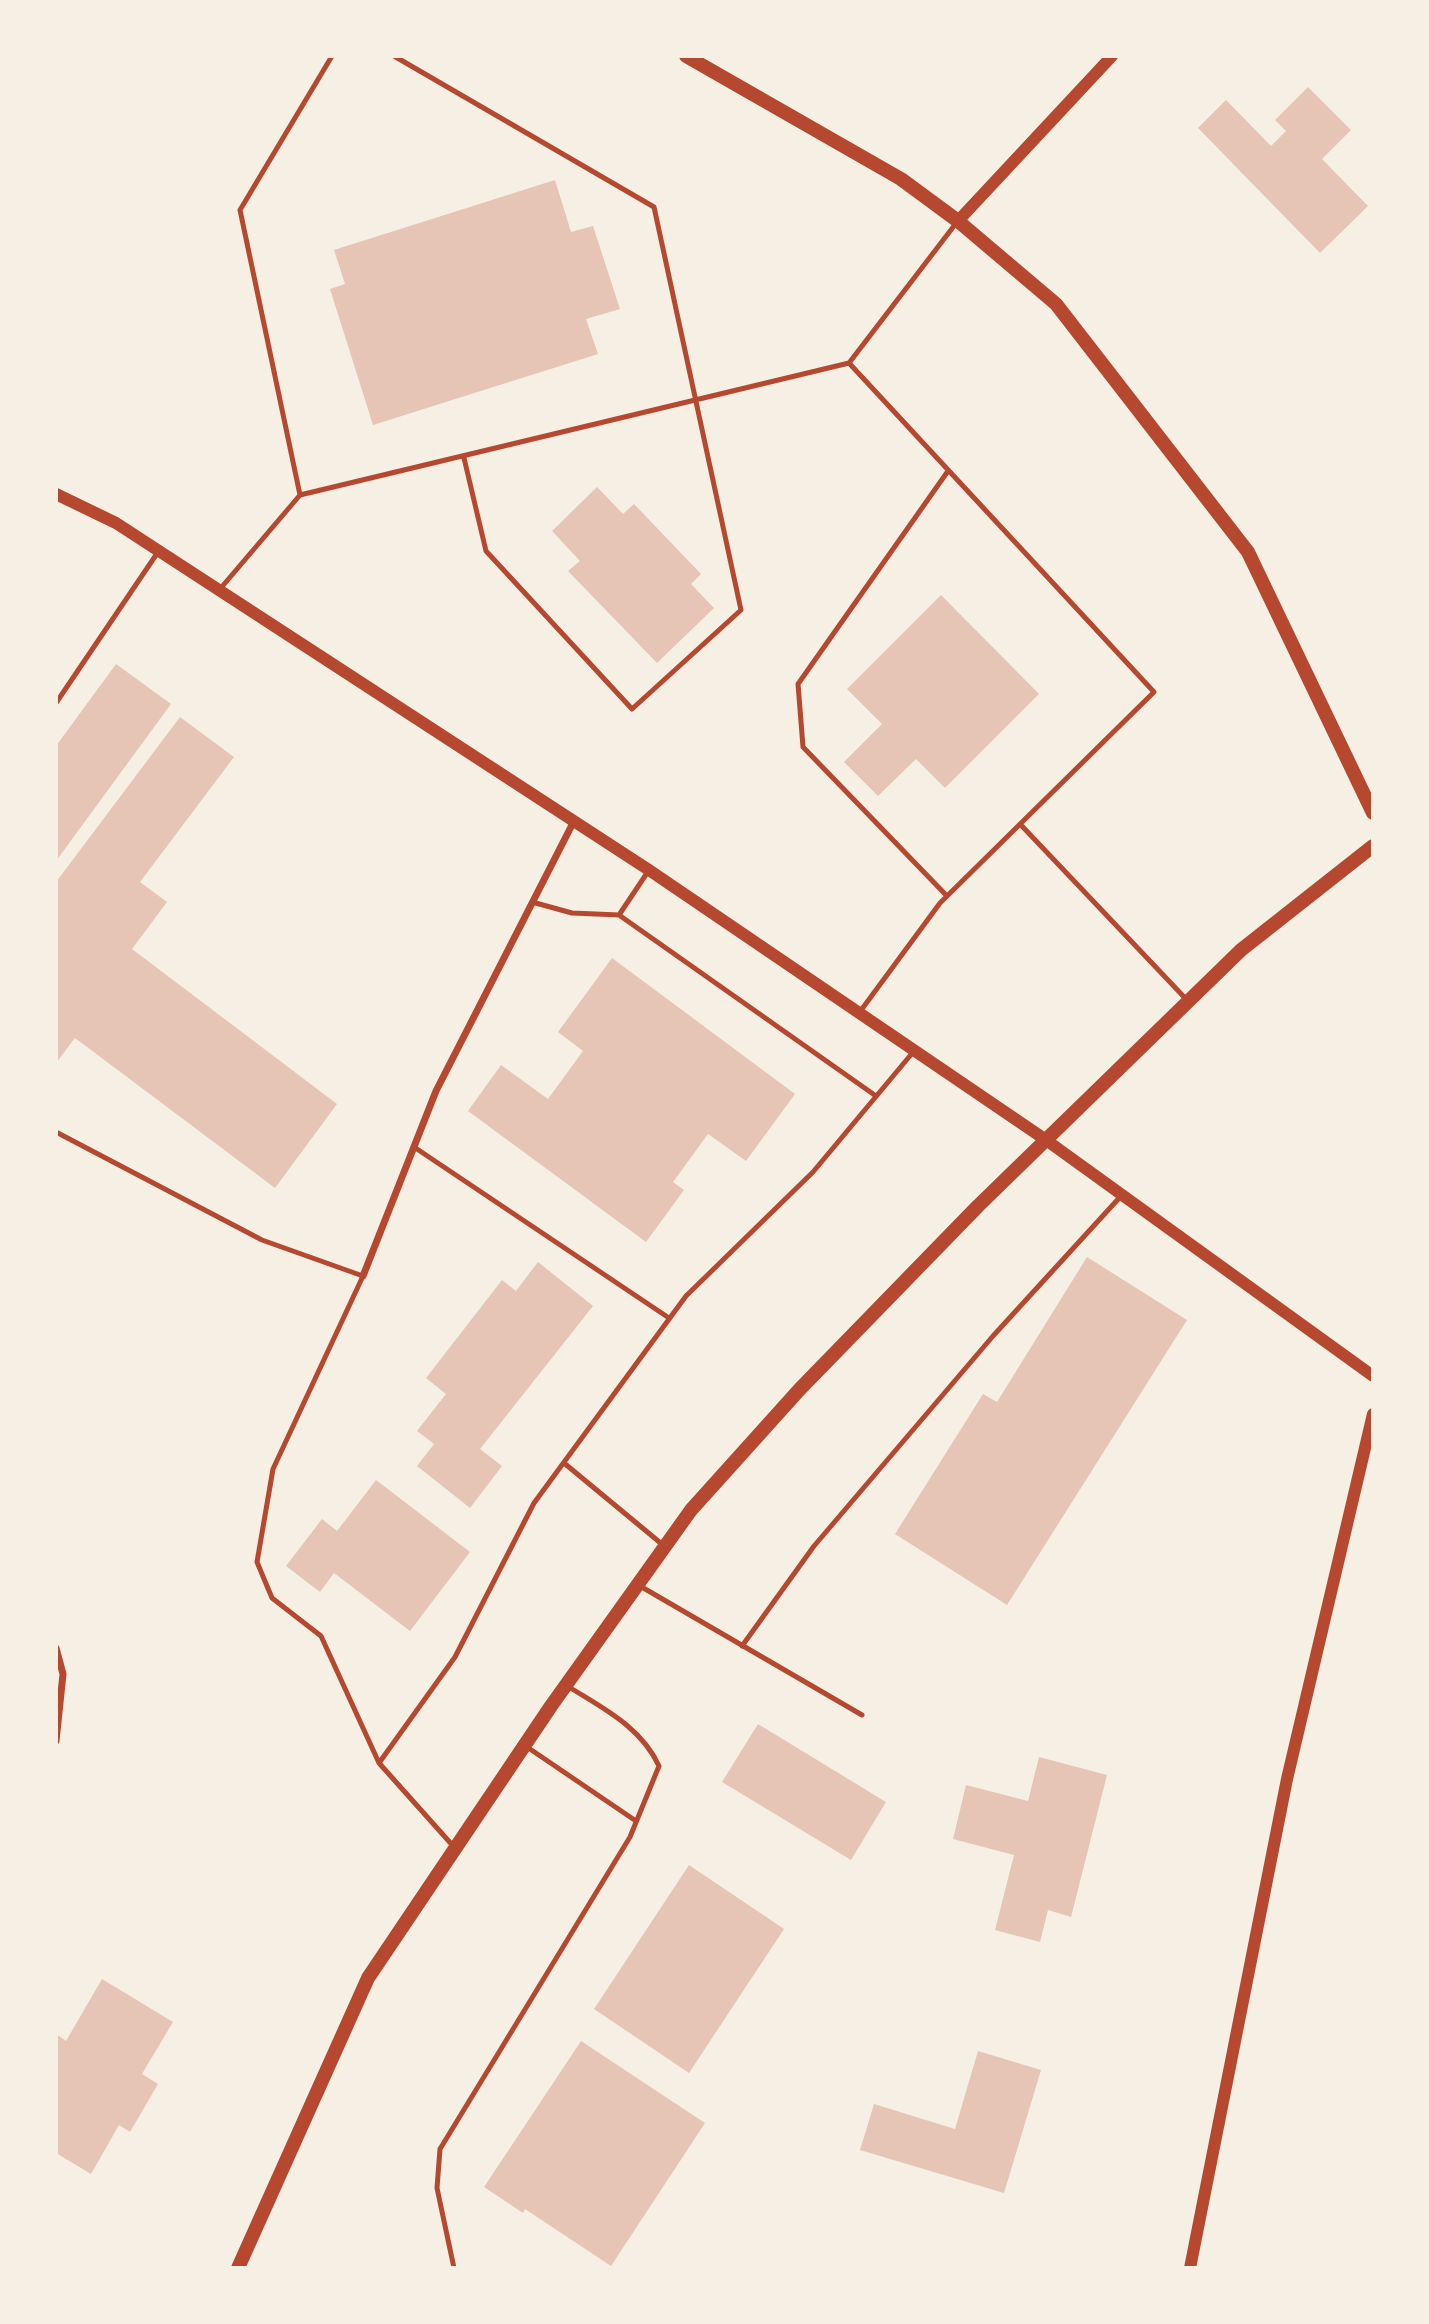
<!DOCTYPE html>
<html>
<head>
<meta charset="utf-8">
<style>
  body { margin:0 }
  #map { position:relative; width:1429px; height:2324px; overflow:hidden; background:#f6efe4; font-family:"Titillium Web",sans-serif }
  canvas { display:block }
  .frame { position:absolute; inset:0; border:58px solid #f6efe4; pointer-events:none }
</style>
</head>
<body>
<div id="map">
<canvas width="1429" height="2324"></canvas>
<div class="frame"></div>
</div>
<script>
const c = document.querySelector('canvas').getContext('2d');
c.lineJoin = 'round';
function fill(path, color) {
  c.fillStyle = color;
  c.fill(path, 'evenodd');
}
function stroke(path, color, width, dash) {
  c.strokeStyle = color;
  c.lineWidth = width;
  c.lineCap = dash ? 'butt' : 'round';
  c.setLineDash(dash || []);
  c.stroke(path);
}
fill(new Path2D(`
  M1308,87l43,43 -29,29 46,47 -48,47 -122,-125 28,-28 45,46 15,-15 -11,-11z
  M555,180l16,52 22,-6 27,83 -34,10 12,35 -225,71 -43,-136 15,-5 -11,-34z
  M597,487l26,27 11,-10 67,70 -10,10 23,24 -57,55 -89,-92 12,-10 -28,-30z
  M941,595l98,99 -94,94 -29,-29 -38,37 -34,-34 38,-38 -35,-35z
  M116,664l55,40 -115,157v-115z
  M180,717l54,40 -94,125 27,20 -35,47 205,155 -62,84 -200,-150 -19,25v-181z
  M612,958l183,136 -49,67 -38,-27 -35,48 11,8 -38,52 -178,-131 33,-46 47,34 35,-48 -25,-19z
  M1087,1257l100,63 -180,285 -112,-71 88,-140 14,8z
  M538,1262l55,44 -113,143 22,17 -32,42 -53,-42 17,-22 -17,-13 29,-37 -20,-16 76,-98 14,11z
  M376,1480l94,72 -60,79 -76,-58 -14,19 -34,-26 36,-47 15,12z
  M758,1724l128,78 -35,58 -129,-78z
  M1039,1757l68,18 -36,142 -23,-7 -8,32 -45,-12 19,-75 -61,-16 13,-54 62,16z
  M689,1865l95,64 -95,144 -95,-64z
  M102,1979l71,43 -31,52 16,10 -28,48 -11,-7 -28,49 -35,-21v-119l10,7z
  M581,2041l124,82 -94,143 -86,-57 -2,4 -39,-26z
  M978,2051l63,19 -37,123 -144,-43 14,-46 81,25z`), '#e6c5b7');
stroke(new Path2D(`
  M394,56l260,151 87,403 -109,99 -146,-158 -22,-93
  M849,363l305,329 -214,211 -81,110
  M300,495l549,-132 108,-141
  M220,589l80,-94 -60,-285 92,-154
  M56,703l102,-151
  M1020,824l166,175
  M649,870l-30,45 257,181
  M947,896l-144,-149 -5,-63 150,-213
  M532,902l40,11 47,2
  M56,1132l206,108 101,36 -90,193 -16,93 15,36 49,38 58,127 76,-106 79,-154 152,-207 127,-124 101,-121
  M414,1147l255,171
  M564,1463l99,82
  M640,1586l222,129
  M742,1646l72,-100 179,-210 128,-140
  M527,1747l109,74
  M379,1763l75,84
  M454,2268l-17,-80 3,-39 190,-312 29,-71c-18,-39 -55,-57 -90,-79`), '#b5482f', 5);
stroke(new Path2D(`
  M363,1276l73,-185 138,-270
  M56,1648l7,26 -7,67`), '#b5482f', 7);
stroke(new Path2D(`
  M958,221l154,-165
  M56,494l60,29 533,347 397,270 327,236
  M1190,2268l97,-489 86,-365`), '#b5482f', 12);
stroke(new Path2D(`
  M686,56l215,123 57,42 98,83 192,248 125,261
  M238,2268l130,-290 183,-272 140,-196 108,-120 179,-184 263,-256 132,-104`), '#b5482f', 14);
</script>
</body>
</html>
